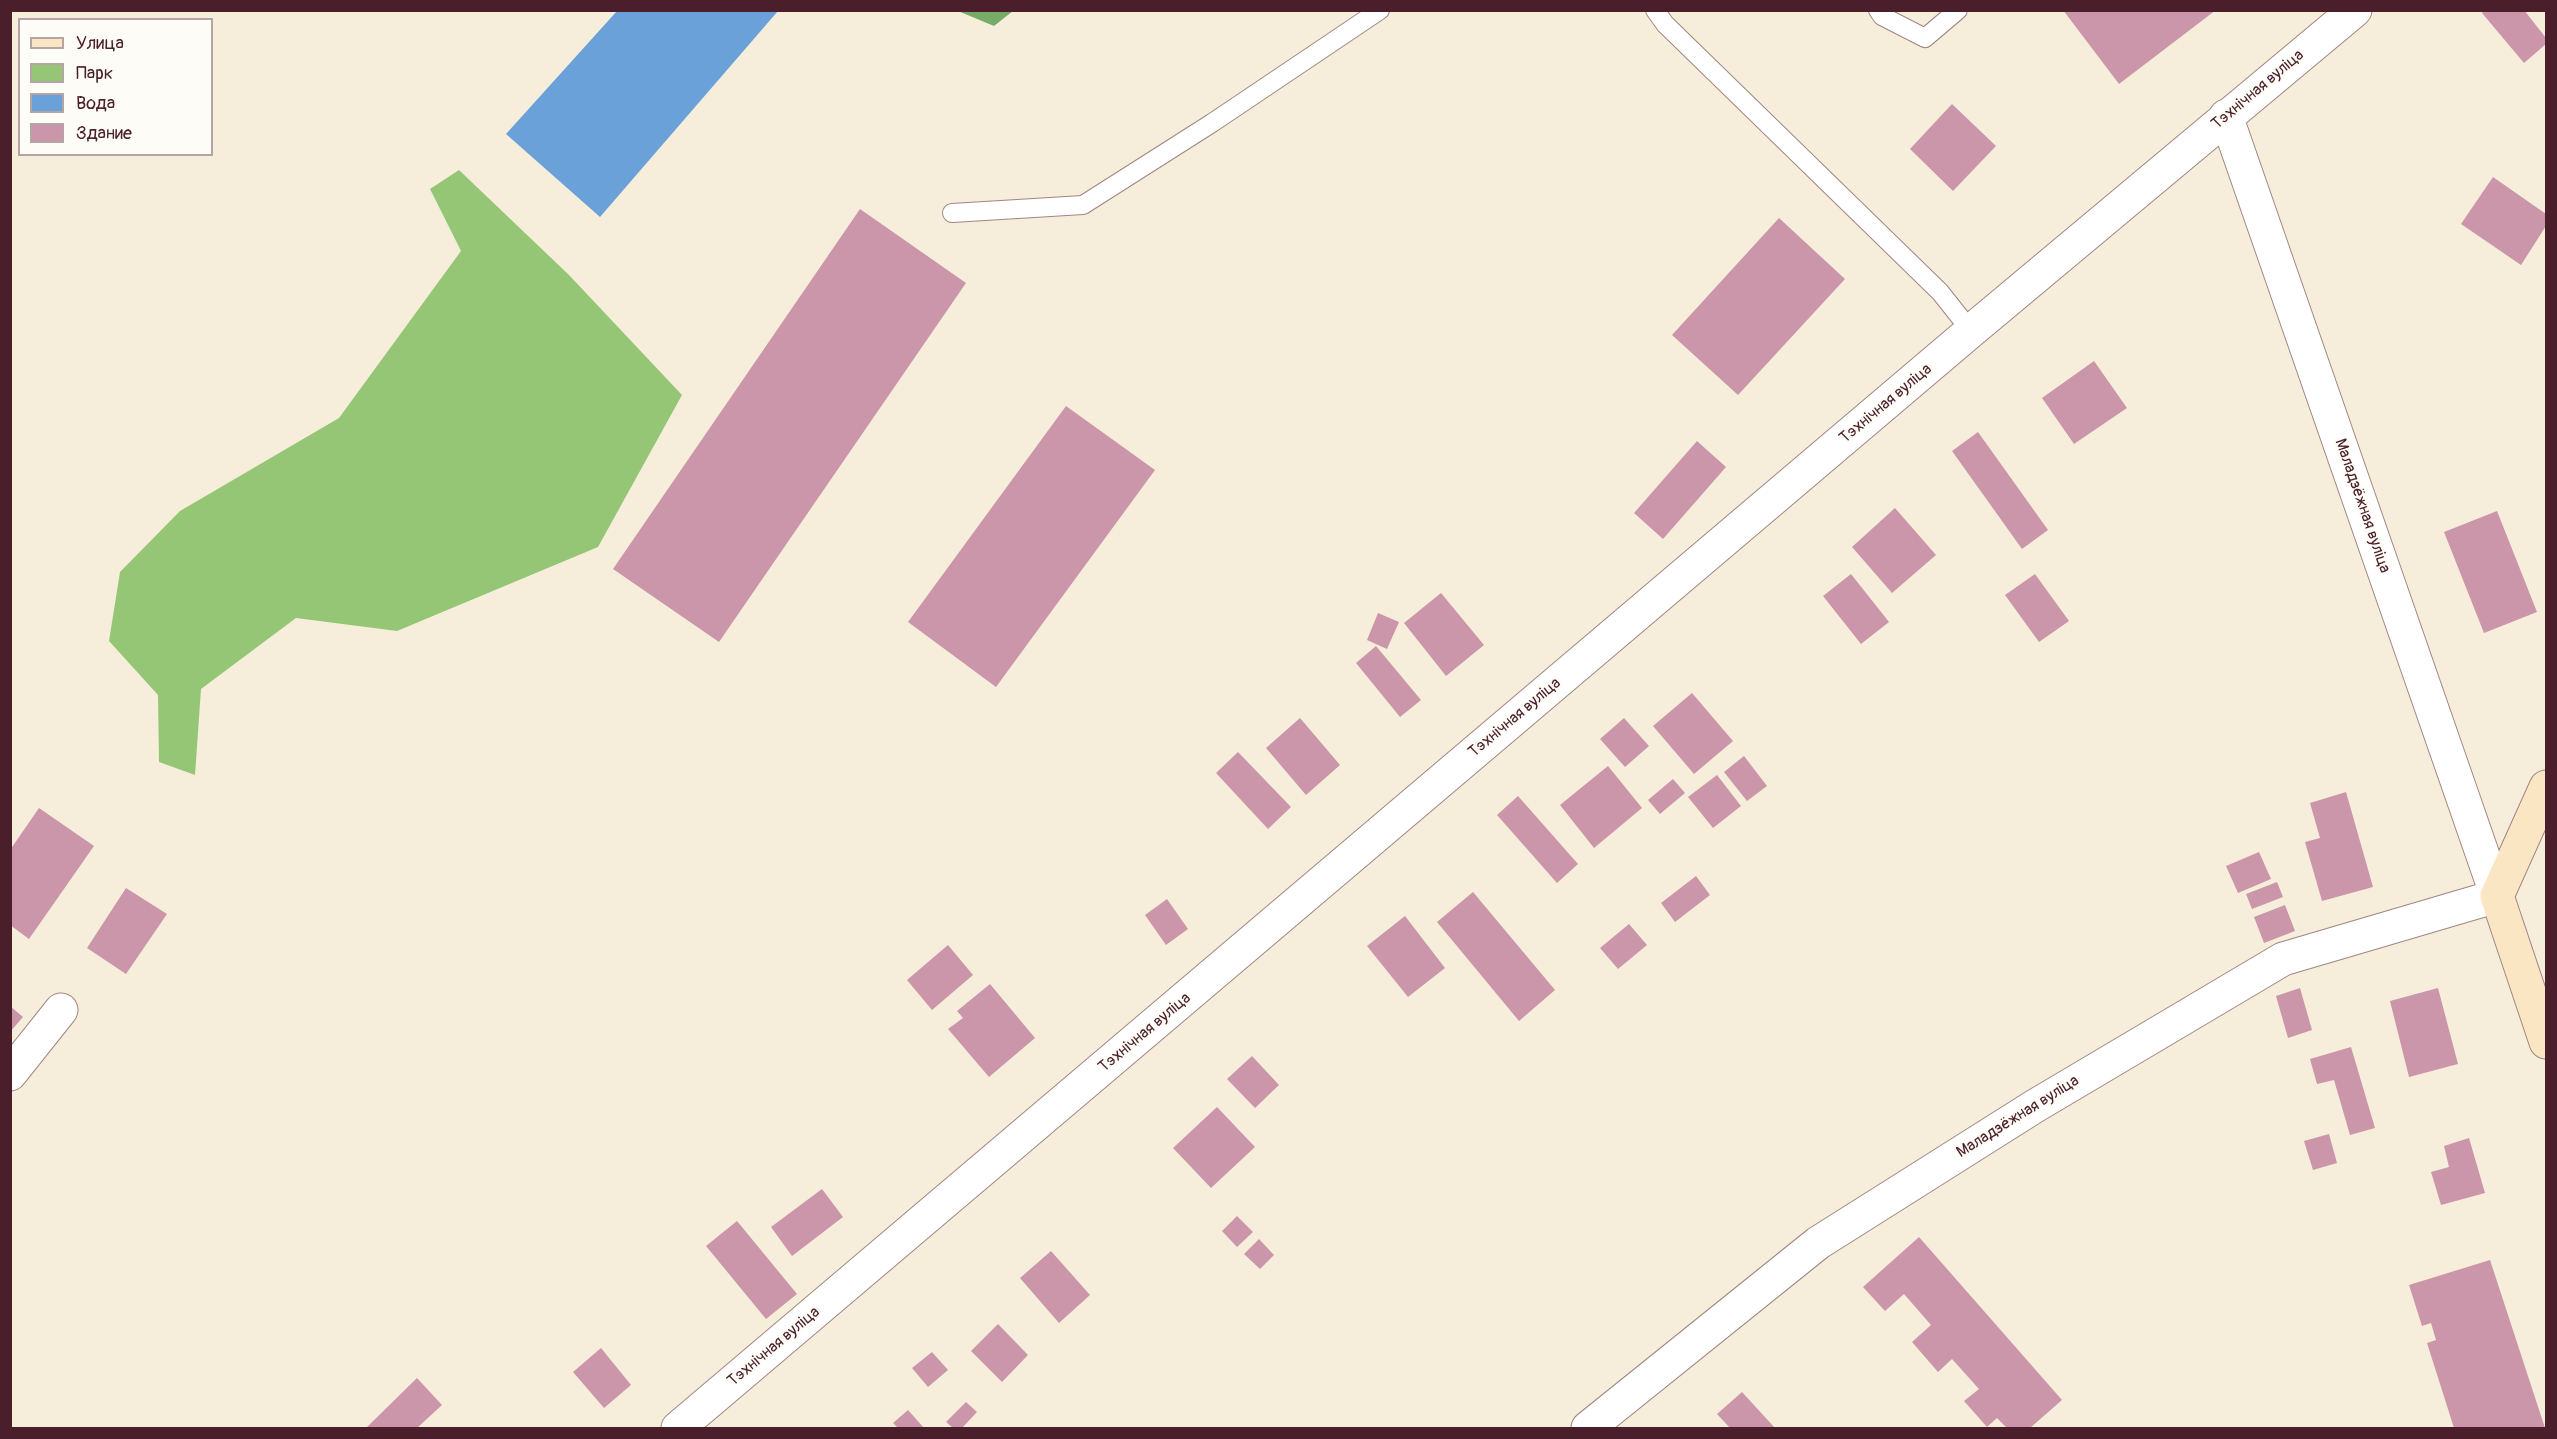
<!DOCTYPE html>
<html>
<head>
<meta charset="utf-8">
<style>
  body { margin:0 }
  #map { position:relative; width:2557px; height:1439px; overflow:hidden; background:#f6eedb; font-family:Pangolin,sans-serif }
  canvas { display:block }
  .frame { position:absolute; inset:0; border:12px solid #4a1f2b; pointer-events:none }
  .legend { position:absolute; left:18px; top:18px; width:195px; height:138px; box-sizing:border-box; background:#fdfcf7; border:2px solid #b5a4a5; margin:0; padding:8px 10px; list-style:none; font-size:18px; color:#4a1f2b }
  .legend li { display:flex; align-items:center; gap:12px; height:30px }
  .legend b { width:30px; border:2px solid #b5a4a5 }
</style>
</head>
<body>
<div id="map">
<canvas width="2557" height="1439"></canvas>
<div class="frame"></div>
<ul class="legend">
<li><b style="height:8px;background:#fbe6c4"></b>Улица</li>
<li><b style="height:16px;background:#95c676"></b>Парк</li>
<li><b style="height:16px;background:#6aa1d8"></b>Вода</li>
<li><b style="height:16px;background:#cb95aa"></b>Здание</li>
</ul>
</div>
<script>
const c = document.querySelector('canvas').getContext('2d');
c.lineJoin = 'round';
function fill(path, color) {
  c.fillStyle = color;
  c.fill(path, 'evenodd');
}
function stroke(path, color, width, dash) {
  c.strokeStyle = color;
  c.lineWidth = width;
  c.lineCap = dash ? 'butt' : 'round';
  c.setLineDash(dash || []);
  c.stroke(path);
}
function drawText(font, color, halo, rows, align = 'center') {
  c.font = font + ' Pangolin,sans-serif';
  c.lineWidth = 4.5;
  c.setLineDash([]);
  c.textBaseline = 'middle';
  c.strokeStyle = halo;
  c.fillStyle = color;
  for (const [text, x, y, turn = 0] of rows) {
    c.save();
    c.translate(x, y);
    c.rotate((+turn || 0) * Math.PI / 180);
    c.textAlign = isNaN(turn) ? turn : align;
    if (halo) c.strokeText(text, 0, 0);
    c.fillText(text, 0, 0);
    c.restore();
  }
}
fill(new Path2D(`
  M459,170l110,105 113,120 -84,152 -201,84 -101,-13 -95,71 -6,86 -36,-13 -1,-67 -49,-54 11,-69 60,-61 159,-93 122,-167 -31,-62z`), '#95c676');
fill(new Path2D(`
  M958,11v-1l55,1 -19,15z`), '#78ab67');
fill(new Path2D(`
  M617,11h161l-178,206 -94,-83z`), '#6aa1d8');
fill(new Path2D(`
  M2063,10h153l-97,74z
  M2484,10h40l22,28v6l-22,19 -42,-50z
  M1952,104l44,42 -43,45 -43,-42z
  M2493,177l53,37v12l-25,39 -60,-41z
  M860,209l106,74 -247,359 -106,-73z
  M1779,218l66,61 -107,116 -66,-60z
  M2094,361l33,47 -53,36 -32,-46z
  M1066,406l89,64 -159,217 -88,-65z
  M1978,432l70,98 -26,19 -70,-98z
  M1697,441l29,26 -63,72 -29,-26z
  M1895,508l41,47 -44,38 -40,-46z
  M2497,511l40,101 -53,21 -40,-101z
  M1851,574l38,48 -28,22 -38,-48z
  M2035,574l34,47 -30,21 -34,-47z
  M1441,593l43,52 -38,31 -42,-53z
  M1378,613l21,9 -12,27 -20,-9z
  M1376,646l45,54 -21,17 -44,-54z
  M1692,693l41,48 -39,33 -41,-48z
  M1300,718l40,47 -34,30 -40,-47z
  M1624,718l25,28 -24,21 -25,-28z
  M1238,752l53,55 -23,22 -52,-56z
  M1744,756l23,30 -20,15 -23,-29z
  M1608,766l34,42 -48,40 -34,-43z
  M1717,775l24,31 -28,22 -25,-31z
  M1673,779l12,14 -25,21 -12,-14z
  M2346,792l27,95 -51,14 -17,-59 15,-4 -10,-35z
  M1518,796l60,68 -21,19 -60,-68z
  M39,808l55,38 -65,93 -19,-14v-75z
  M2259,852l12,27 -33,14 -12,-27z
  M1696,876l14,19 -35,27 -14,-19z
  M2277,882l6,15 -31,12 -6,-15z
  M126,888l41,26 -41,60 -39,-26z
  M1473,892l82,98 -36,31 -82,-99z
  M1167,899l21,30 -22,16 -21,-30z
  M2285,905l10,26 -31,12 -10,-26z
  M1405,916l40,52 -37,29 -41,-51z
  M1629,924l18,21 -29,24 -18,-21z
  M948,945l25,30 -41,35 -25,-30z
  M990,984l45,54 -46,39 -41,-48 15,-11 -6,-7z
  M2300,988l12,42 -24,8 -12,-42z
  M2438,988l20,76 -49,13 -19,-76z
  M10,1006l13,11 -13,15z
  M2351,1047l24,81 -25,7 -16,-55 -17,4 -7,-25z
  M1252,1056l27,29 -24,23 -28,-29z
  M1217,1107l38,40 -44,41 -38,-40z
  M2329,1134l8,29 -24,7 -9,-29z
  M2469,1138l16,55 -44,12 -10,-33 18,-5 -5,-21z
  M822,1189l21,28 -51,39 -21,-29z
  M1237,1216l16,16 -16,15 -15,-16z
  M737,1221l60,73 -31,25 -60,-73z
  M1919,1237l143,163 -32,28h-23l-10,-10 -10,9 -23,-26 15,-12 -27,-30 -14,13 -26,-30 19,-17 -27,-31 -19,17 -22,-24z
  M1259,1239l15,16 -14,14 -16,-15z
  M1051,1251l39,44 -31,28 -39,-45z
  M2490,1260l55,168h-91l-27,-85 9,-3 -5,-17 -9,3 -13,-41z
  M998,1324l30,31 -26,27 -31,-31z
  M601,1348l30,37 -27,23 -31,-36z
  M932,1352l16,18 -20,17 -16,-19z
  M417,1378l25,27 -25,23h-51z
  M1742,1392l33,36h-45l-13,-14z
  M966,1402l11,10 -15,16h-9l-7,-6z
  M908,1410l16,18h-26l-5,-5z`), '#cb95aa');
const lane = new Path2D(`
  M1655,10l10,14 275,268 31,39
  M1878,10l4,6 43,22 33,-28
  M952,213l131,-8 129,-82 168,-113`);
const street = new Path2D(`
  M10,1074l51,-64
  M678,1428l1293,-1097 384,-321
  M1588,1428l230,-185 217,-137 248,-147 214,-63 -271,-780`);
const secondary = new Path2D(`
  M2546,787l-49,109 49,146`);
stroke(lane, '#a08683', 20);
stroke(street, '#a08683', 35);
stroke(secondary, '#a08683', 35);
stroke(lane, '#fff', 18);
stroke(street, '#fff', 33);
stroke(secondary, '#fbe6c4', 33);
drawText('16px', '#4a1f2b', '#fdfcf7', [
  ["Тэхнічная вуліца",2258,90,-40],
  ["Тэхнічная вуліца",1886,404,-40],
  ["Маладзёжная вуліца",2362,506,71],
  ["Тэхнічная вуліца",1515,718,-40],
  ["Тэхнічная вуліца",1145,1033,-40],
  ["Маладзёжная вуліца",2018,1117,-32],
  ["Тэхнічная вуліца",774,1347,-40]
]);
</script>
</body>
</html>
